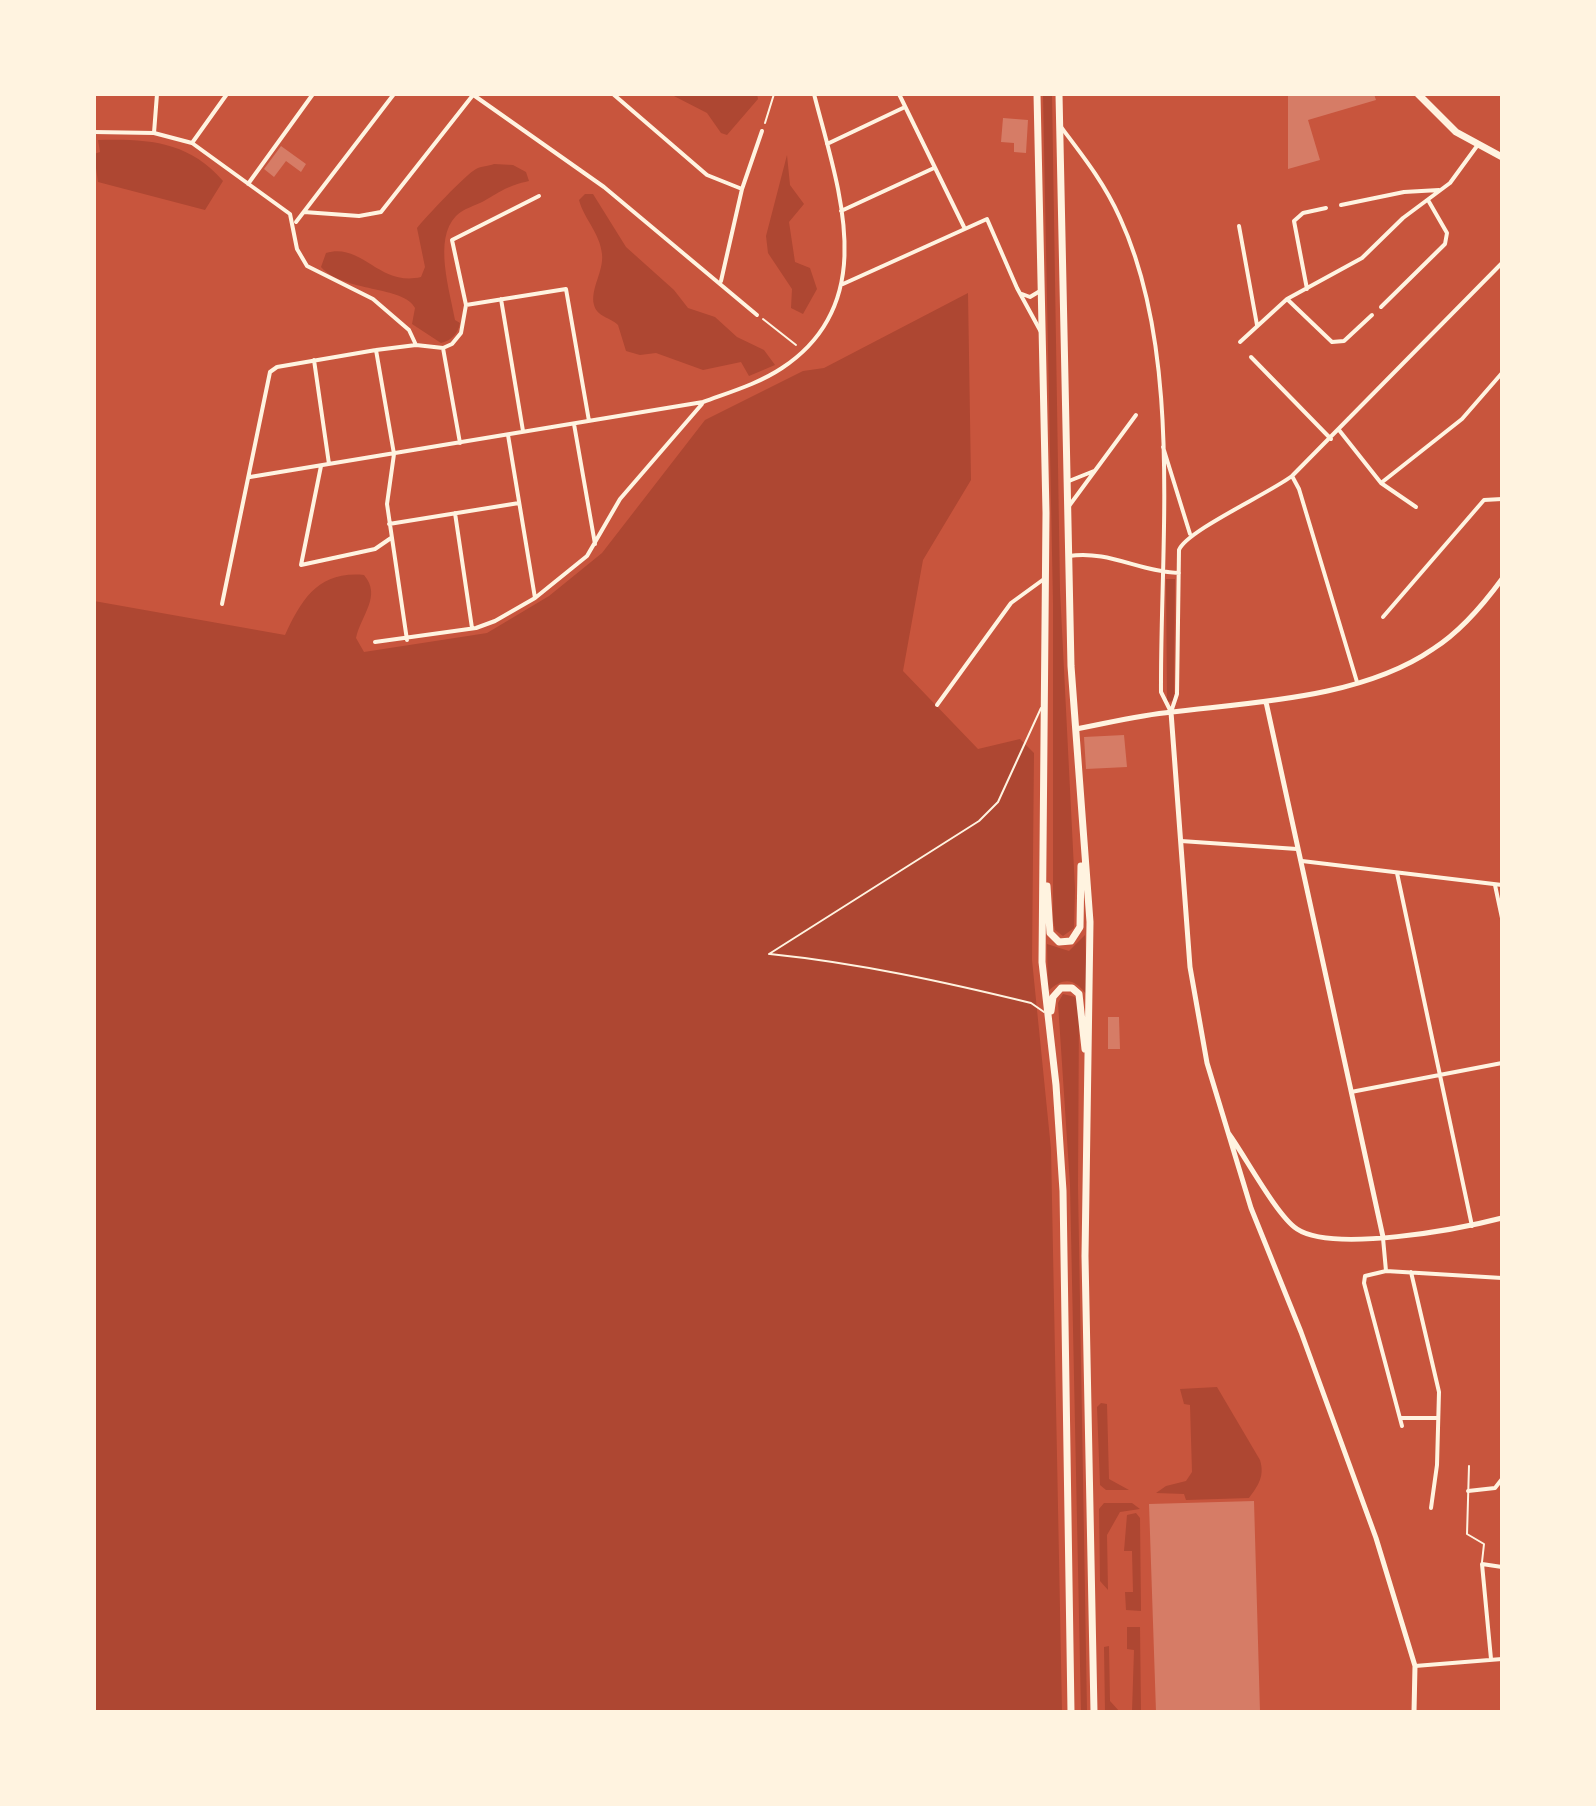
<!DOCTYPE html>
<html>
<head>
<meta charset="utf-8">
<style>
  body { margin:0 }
  #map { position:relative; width:1596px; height:1806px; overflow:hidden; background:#c8553d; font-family:"Varela Round",sans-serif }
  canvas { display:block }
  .frame { position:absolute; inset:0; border:96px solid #fff3e0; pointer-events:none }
</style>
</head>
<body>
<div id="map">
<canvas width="1596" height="1806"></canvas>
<div class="frame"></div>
</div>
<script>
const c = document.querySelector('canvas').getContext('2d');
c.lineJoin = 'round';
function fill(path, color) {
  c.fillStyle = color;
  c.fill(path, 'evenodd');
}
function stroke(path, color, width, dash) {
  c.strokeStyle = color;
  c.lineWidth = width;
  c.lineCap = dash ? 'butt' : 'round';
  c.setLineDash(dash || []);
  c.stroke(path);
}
fill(new Path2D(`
  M670,94h87l1,5 -31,36 -6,-2 -14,-20z
  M1043,94h9l8,496 15,299 -1,39 -11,8 -8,-6 -2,-10v-317z
  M98,140c51,-1 90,1 125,41l-18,29 -107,-28 -4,-28 6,-2z
  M787,155l3,30 14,19 -15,18 6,40 15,6 7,21 -14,25 -12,-6 1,-19 -24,-36 -2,-17z
  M494,164l19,1 13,7 3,9c-22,5 -26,9 -45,20 -9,5 -20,7 -28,15 -23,23 -6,75 -1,104l5,3c-2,11 -8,17 -19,20l-29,-19 3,-16c-10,-22 -73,-16 -94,-41l5,-14c36,-11 53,34 95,24l4,-10 -8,-39c8,-10 49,-54 59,-59 5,-3 13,-3 18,-5z
  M585,194h8l33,53 48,43 14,18 27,9 22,20 27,13 11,15 -26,11 -8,-14 -38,8 -47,-17 -16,2 -14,-4 -8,-26c-8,-8 -21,-8 -24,-20 -4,-16 10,-34 8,-51 -2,-21 -18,-35 -23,-54z
  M968,293l3,187 -48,80 -20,111 75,78 42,-10 14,14 -2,207 19,189 11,563h-968v-1111l191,34c17,-36 33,-64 79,-60 18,21 -3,40 -8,63l8,14 123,-19 62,-37 53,-43 103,-133 98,-49 21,-3z
  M1166,579h9l-1,122 -7,1z
  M1085,935l2,60c-13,-17 -23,-18 -39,-4l-1,-47 22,7z
  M1063,994l12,3 4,9 -1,180 9,526h-6l-11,-527 -12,-182z
  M1217,1387l43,73c5,16 -2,26 -11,38l-63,2 -2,-6 -28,-1 10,-7 20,-5 6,-9 -2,-67 -6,-1 -4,-15z
  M1101,1403l6,1 2,75 20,11h-23l-6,-5 -3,-78z
  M1104,1503h28l8,6 -20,3 -13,23 1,55 -8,-9 -1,-72z
  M1136,1513l4,5 1,93 -15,-1 -1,-18h8l-1,-41h-8l3,-36z
  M1127,1627h13l1,85h-9l2,-62 -7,-1z
  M1109,1646l1,55 10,11h-15l-1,-65z`), '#ae4732');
fill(new Path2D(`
  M1288,94h86l2,6 -68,20 12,40 -32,9z
  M1003,118l25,2 -2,33 -12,-1v-9l-13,-1z
  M281,146l25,18 -5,8 -15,-11 -12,16 -10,-8z
  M1124,735l3,32 -41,2 -2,-32z
  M1108,1017h11l1,32h-12z
  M1254,1501l6,211h-104l-7,-208z`), '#d67c66');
stroke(new Path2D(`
  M765,123l9,-29
  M763,319l33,26`), '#fff3e0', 2);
stroke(new Path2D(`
  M769,954l210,-133 19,-19 43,-94
  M770,954c88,9 175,28 261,49l13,9
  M1469,1466l-2,68 17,10 -2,18`), '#fff3e0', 2);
stroke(new Path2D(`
  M472,94l132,93 153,128
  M613,94l94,81 35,14
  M899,94l65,133
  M1061,127c22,29 44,57 59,91 63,137 40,326 41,474l10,20
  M94,132l60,1 38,10 98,71 7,35 10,17 66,33 36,31 7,15
  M154,133l3,-39
  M192,143l35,-49
  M827,144l78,-37
  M248,184l65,-90
  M1341,205l63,-13 35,-2
  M841,211l93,-43
  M304,212l55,4 22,-4 92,-117
  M296,222l98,-128
  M1239,226l18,99
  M721,281l21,-92 20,-58
  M843,284l144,-65 30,69 24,44
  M1307,289l-13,-68 9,-8 23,-5
  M1022,294l8,3 10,-6
  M501,299l22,132
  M1287,299l45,43 12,-1 28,-26
  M466,305l100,-16 23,132
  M1381,307l64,-63 2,-11 -19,-33
  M1240,342l47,-43 75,-41 41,-40 47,-35 27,-37
  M443,348l17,95
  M376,350l18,104 -7,50 20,136
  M1251,357l80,82
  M314,360l15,104
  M574,424l21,120
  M1339,430l42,53 35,24
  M508,435l27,163
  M1163,447l27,87
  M321,466l-20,99 74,-16 16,-11
  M1292,476l7,13 58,193
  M250,477l453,-75c27,-10 55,-18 79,-34 100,-66 56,-180 32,-274
  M1069,481l25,-10
  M1381,483l81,-64 40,-46
  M1069,506l67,-91
  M455,513l17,115
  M389,524l130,-21
  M1069,556c40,-6 71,16 110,17
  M222,604l48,-232 7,-5 99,-17 40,-5 27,3 9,-4 9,-11 5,-28 -14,-65 87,-44
  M1383,617l101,-117 18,-1
  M375,642l101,-14 19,-7 40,-23 52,-42 33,-57 82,-95
  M937,705l74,-102 33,-24
  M1171,712l6,-18 2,-144c7,-19 89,-56 113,-74l210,-213
  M1181,841l116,8
  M1302,861l200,24
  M1397,873l75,353
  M1495,885l7,33
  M1351,1092l151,-29
  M1383,1238l3,33
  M1411,1272l28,120 -2,73 -6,43
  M1401,1418h37
  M1402,1426l-38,-143 1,-7 21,-5 116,7
  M1468,1491l27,-3 7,-9
  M1491,1659l-9,-95 20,3
  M1415,1666l87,-7`), '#fff3e0', 4);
stroke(new Path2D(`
  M1266,702l117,535
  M1171,712l19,255 17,96 44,145 50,124 75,206 39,128 -1,46
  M1076,729c32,-6 64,-14 96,-17 83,-10 190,-14 261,-63 27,-17 50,-44 69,-70
  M1229,1134c16,22 48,82 68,95 36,24 163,0 205,-11`), '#fff3e0', 5);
stroke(new Path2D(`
  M1037,94l9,419 -4,449 14,123 7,106 8,521
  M1059,94l12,572 19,256 -5,334 9,456
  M1418,94l38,38 46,25
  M1047,886l3,47 9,9 12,-1 9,-14 1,-61
  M1051,1011l2,-14 8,-9h11l7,6 6,55`), '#fff3e0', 7);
</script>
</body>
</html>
